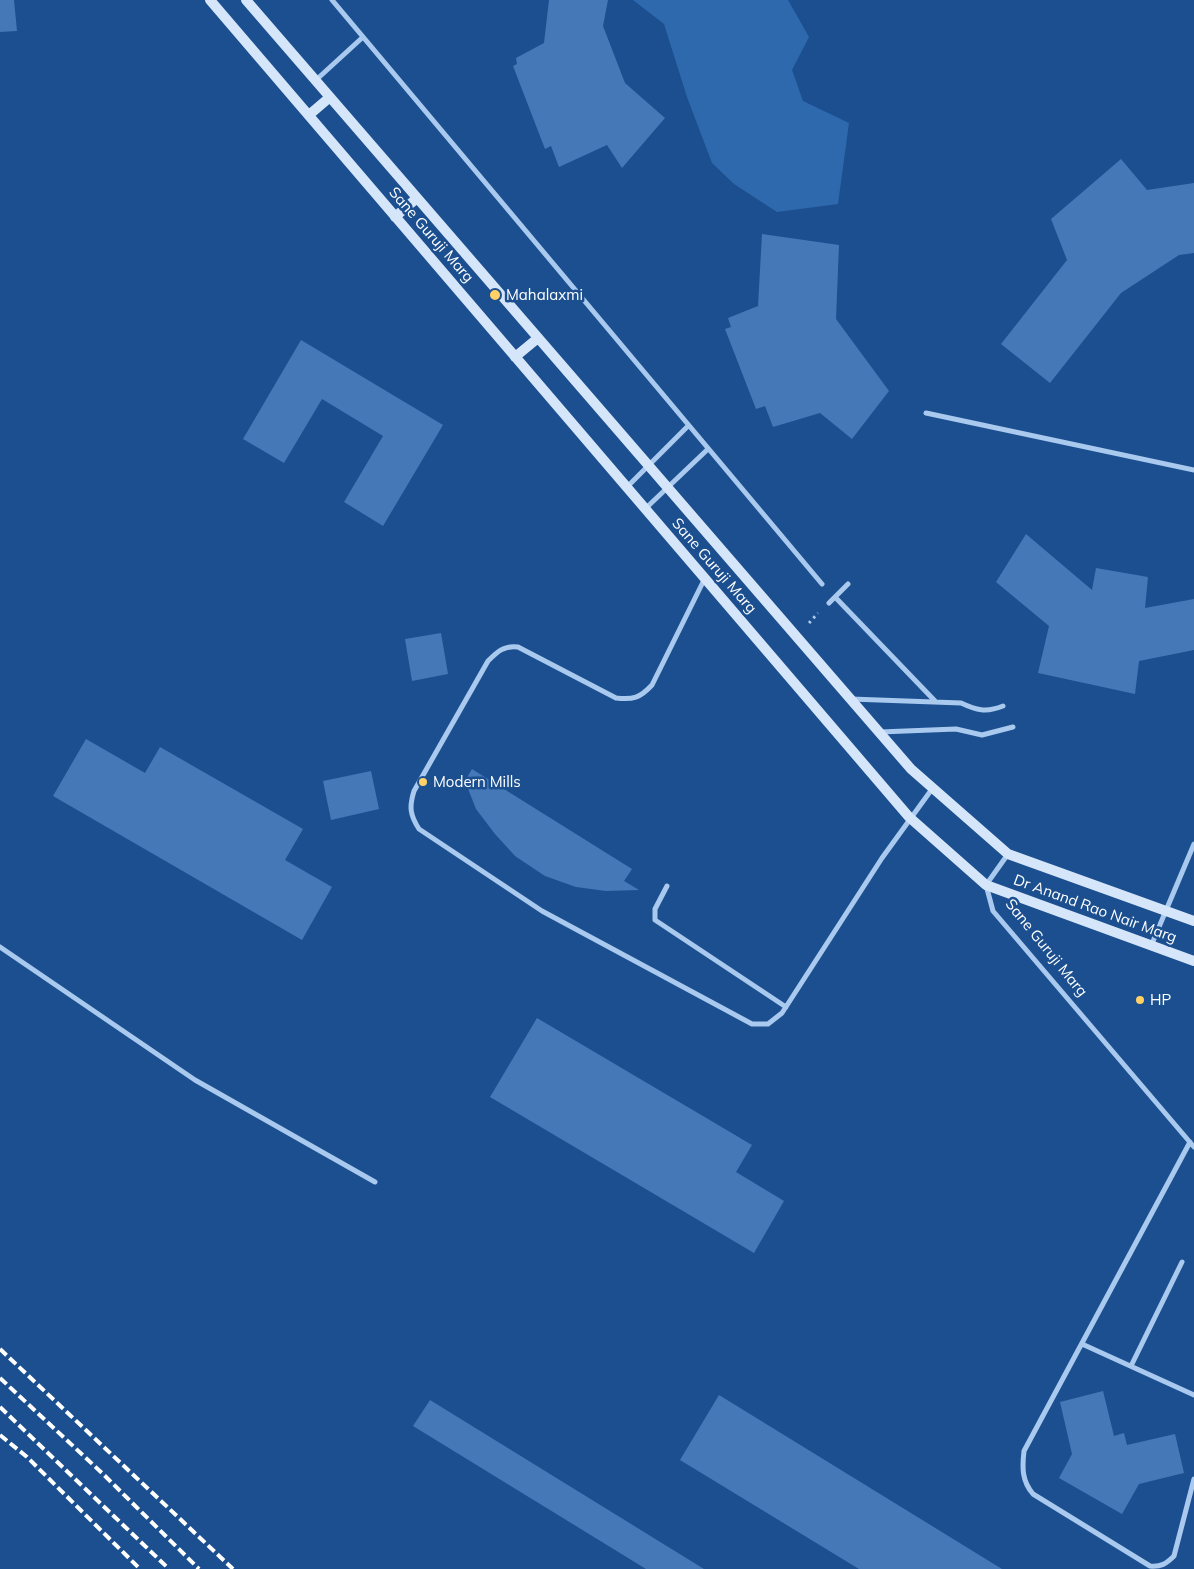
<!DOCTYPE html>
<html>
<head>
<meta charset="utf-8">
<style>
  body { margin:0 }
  canvas { display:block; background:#1b4f8f }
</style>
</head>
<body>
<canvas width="1194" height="1569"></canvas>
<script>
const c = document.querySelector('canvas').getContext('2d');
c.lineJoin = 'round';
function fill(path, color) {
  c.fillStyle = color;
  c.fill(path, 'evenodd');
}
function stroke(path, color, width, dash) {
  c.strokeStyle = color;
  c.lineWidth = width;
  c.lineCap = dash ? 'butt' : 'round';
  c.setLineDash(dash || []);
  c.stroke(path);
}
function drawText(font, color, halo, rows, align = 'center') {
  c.font = font + ' Mulish,sans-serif';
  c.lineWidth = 5;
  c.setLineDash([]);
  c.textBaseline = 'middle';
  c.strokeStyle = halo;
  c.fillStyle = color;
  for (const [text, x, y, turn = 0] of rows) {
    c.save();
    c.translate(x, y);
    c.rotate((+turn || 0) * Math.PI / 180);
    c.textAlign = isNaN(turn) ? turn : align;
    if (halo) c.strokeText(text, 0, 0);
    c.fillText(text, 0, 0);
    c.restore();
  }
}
fill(new Path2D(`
  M633,0h155l21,37 -17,33 11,31 46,22 -11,81 -61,8 -43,-28 -22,-21 -25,-66 -23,-73z`), '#2e69ad');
fill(new Path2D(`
  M0,0h14l3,31 -17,1z
  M549,0h59l-5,26 22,57 40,35 -43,50 -15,-23 -48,22 -8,-21 -6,3 -32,-83 4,-2 -1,-6 28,-15z
  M1121,159l26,31 47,-7v70l-15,2 -58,38 -71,90 -49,-39 66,-84 -16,-41z
  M762,234l77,11 -3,74 53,72 -37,48 -32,-26 -47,14 -8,-21 -9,3 -31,-80 6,-2 -3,-9 30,-12z
  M301,340l142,85 -60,101 -39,-24 39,-66 -61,-37 -38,64 -41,-24z
  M1026,534l66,56 4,-22 52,9 -3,31 49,-9v51l-55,11 -4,33 -97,-21 11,-47 -53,-44z
  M441,633l7,41 -36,7 -7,-42z
  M86,739l59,34 15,-26 143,82 -18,31 47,27 -30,53 -249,-144z
  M472,769l160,100 -8,12 15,9 -33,1 -30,-4 -31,-11 -30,-20 -20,-22 -19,-25 -11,-28z
  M371,771l8,38 -48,11 -8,-39z
  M537,1018l215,127 -16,27 48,29 -30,52 -264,-156z
  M1103,1391l11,45 10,-3 3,12 48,-11 9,39 -45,11 -17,30 -63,-36 13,-24 -12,-52z
  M719,1395l283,174h-143l-179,-109z
  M430,1400l274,169h-58l-233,-143z`), '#4478b7');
stroke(new Path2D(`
  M809,623l9,-10`), '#a9c9ee', 3, [2.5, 4]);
stroke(new Path2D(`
  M332,0l490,584
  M316,80l47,-43
  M926,413l268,57
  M627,487l61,-61
  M645,509l63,-60
  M705,578l-53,107c-12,13 -19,15 -36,13l-98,-51c-14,-2 -21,5 -30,14l-74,130c-5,16 -4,24 5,38l123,82 210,113h16l14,-11 100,-155 50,-69
  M835,597l100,104
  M829,603l19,-19
  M851,699l110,4c15,7 25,10 42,3
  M880,732l76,-3 26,6 31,-8
  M1008,854l-22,31 7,26 201,236
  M667,886l-12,23v11l131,87
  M1151,946l43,-102
  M0,947l195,133 180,102
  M1190,1142l-166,309c-2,17 -2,30 9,43l117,72c11,1 16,-2 24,-10l20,-77
  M1082,1344l112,51
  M1131,1366l51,-104`), '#a9c9ee', 5);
stroke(new Path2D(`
  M210,0l699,817 77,68 208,76
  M246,0l665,769 97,85 186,67
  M309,115l21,-18
  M395,217l22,-19
  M515,357l23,-19`), '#d6e6fa', 10);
stroke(new Path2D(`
  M0,1349l233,220
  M0,1378l102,95 97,96
  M0,1407l169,162
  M0,1435l27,22 113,112`), '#fff', 4, [9, 4]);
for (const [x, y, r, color] of [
  [495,295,6,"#ffd166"],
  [423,782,5,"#ffd166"],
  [1140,1000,5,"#ffd166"]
]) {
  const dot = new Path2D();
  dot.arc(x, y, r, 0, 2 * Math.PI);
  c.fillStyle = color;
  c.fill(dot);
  stroke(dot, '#1b4f8f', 2);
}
drawText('15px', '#fff', '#1b4f8f', [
  ["Sane Guruji Marg",431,235,49],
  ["Sane Guruji Marg",714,566,49],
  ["Dr Anand Rao Nair Marg",1095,909,20],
  ["Sane Guruji Marg",1046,948,51]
]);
drawText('15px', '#fff', '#1b4f8f', [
  ["Mahalaxmi",506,295],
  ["Modern Mills",433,782],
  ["HP",1150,1000]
], 'left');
</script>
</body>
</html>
